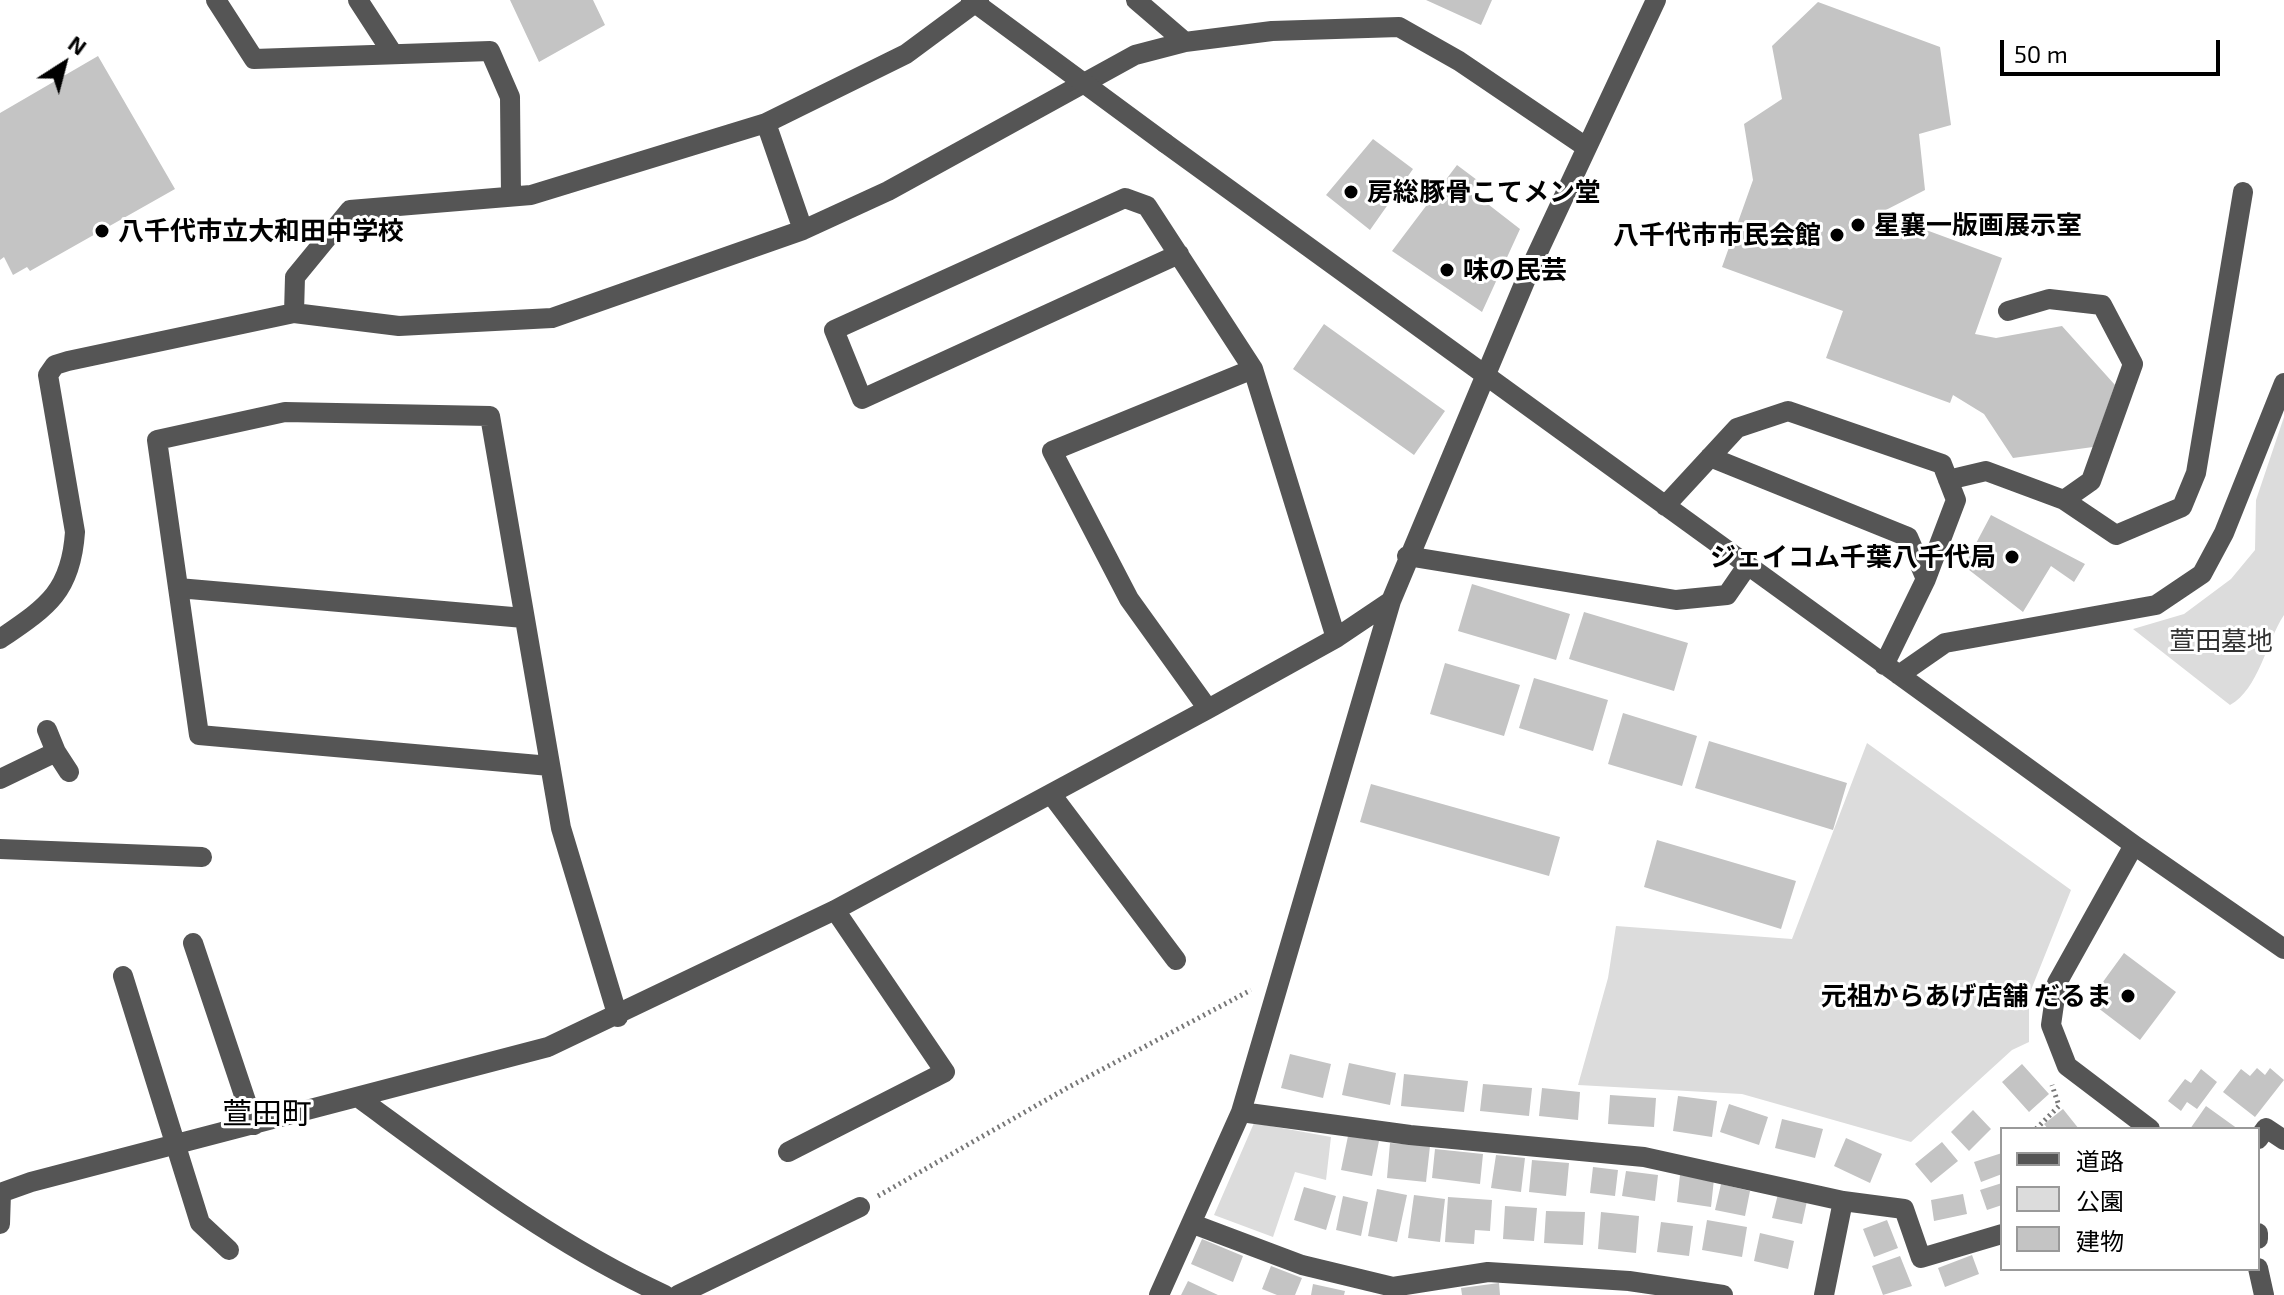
<!DOCTYPE html>
<html>
<head>
<meta charset="utf-8">
<style>
  body { margin:0 }
  #map { position:relative; width:2284px; height:1295px; overflow:hidden; background:#fff; font-family:"Exo 2","Noto Sans JP",sans-serif }
  canvas { display:block }
  .legend { position:absolute; left:2000px; top:1127px; width:260px; height:144px; box-sizing:border-box; background:#fff; border:2px solid #999; margin:0; padding:10px 14px; list-style:none; font-size:24px; color:#000 }
  .legend li { display:flex; align-items:center; gap:16px; height:40px }
  .legend b { width:40px; border:2px solid #999 }
  .north { position:absolute; left:24px; top:24px; width:80px; height:80px; -webkit-text-stroke:6px #fff; paint-order:stroke; rotate:36deg; font-size:22px; font-weight:700; line-height:32px; text-align:center; color:#000 }
  .north::after { content:''; display:block; margin:auto; width:28px; height:36px; background:#000; clip-path:polygon(50% 0,100% 100%,50% 72%,0 100%) }
  .scale { position:absolute; left:2000px; top:40px; width:220px; height:36px; box-sizing:border-box; border:4px solid #000; border-top:0; padding-left:10px; font-size:24px; line-height:28px; white-space:nowrap; color:#000; -webkit-text-stroke:6px #fff; paint-order:stroke }
</style>
</head>
<body>
<div id="map">
<canvas width="2284" height="1295"></canvas>
<ul class="legend">
<li><b style="height:10px;background:#555"></b>道路</li>
<li><b style="height:22px;background:#dcdcdc"></b>公園</li>
<li><b style="height:22px;background:#c4c4c4"></b>建物</li>
</ul>
<div class="north">N</div>
<div class="scale">50 m</div>
</div>
<script>
const c = document.querySelector('canvas').getContext('2d');
c.lineJoin = 'round';
function fill(path, color) {
  c.fillStyle = color;
  c.fill(path, 'evenodd');
}
function stroke(path, color, width, dash) {
  c.strokeStyle = color;
  c.lineWidth = width;
  c.lineCap = dash ? 'butt' : 'round';
  c.setLineDash(dash || []);
  c.stroke(path);
}
function drawText(font, color, halo, rows, align = 'center') {
  c.font = font + ' "Exo 2","Noto Sans JP",sans-serif';
  c.lineWidth = 6;
  c.setLineDash([]);
  c.textBaseline = 'middle';
  c.strokeStyle = halo;
  c.fillStyle = color;
  for (const [text, x, y, turn = 0] of rows) {
    c.save();
    c.translate(x, y);
    c.rotate((+turn || 0) * Math.PI / 180);
    c.textAlign = isNaN(turn) ? turn : align;
    if (halo) c.strokeText(text, 0, 0);
    c.fillText(text, 0, 0);
    c.restore();
  }
}
fill(new Path2D(`
  M2284,417v198c-18,27 -25,74 -54,90l-97,-76 51,-15 47,-35 24,-29 1,-50z
  M1867,743l204,147 -42,105v47l-17,8 -101,92 -169,-48 -164,-9 30,-107 8,-52 176,13z
  M1254,1123l77,14 -5,43 -31,-8 -22,65 -59,-22z`), '#dcdcdc');
fill(new Path2D(`
  M510,0h83l12,25 -66,37z
  M1426,0h66l-11,25z
  M1818,2l122,45 11,78 -32,9 6,56 -45,23 122,45 -27,76 21,4 66,-12 53,59 -22,62 -80,11 -29,-44 -31,-19 -3,8 -124,-45 17,-47 -121,-44 31,-87 -9,-56 38,-25 -10,-53z
  M98,56l77,133 -145,82 -3,-4 -14,8 -9,-18 -4,3v-147z
  M1373,139l40,30 -43,61 -44,-35z
  M1457,165l20,15 -6,11 49,38 -38,83 -90,-61z
  M1324,324l121,87 -31,44 -121,-86z
  M1991,515l94,49 -11,18 -23,-16 -28,46 -59,-46z
  M1472,584l98,30 -14,46 -98,-29z
  M1584,612l104,31 -14,48 -105,-32z
  M1445,663l75,22 -16,51 -74,-22z
  M1534,678l74,22 -15,51 -74,-23z
  M1623,713l74,23 -15,50 -74,-22z
  M1709,741l138,42 -14,47 -138,-42z
  M1371,784l189,53 -11,39 -189,-54z
  M1657,840l139,41 -15,48 -137,-42z
  M2124,953l52,39 -36,48 -51,-39z
  M1290,1054l41,10 -8,34 -42,-10z
  M1349,1063l47,10 -6,32 -48,-10z
  M2022,1064l27,30 -20,18 -27,-30z
  M2257,1068l8,7 5,-7 14,12 -29,37 -32,-25 18,-23 9,7z
  M2201,1069l16,13 -20,27 -10,-7 -6,9 -13,-10 17,-22 6,4z
  M1404,1074l64,7 -4,31 -63,-6z
  M1483,1084l49,4 -3,28 -49,-5z
  M1542,1088l38,4 -2,28 -39,-4z
  M1610,1095l46,3 -2,29 -46,-3z
  M1678,1096l39,5 -5,36 -39,-6z
  M1729,1104l39,13 -9,28 -39,-13z
  M2206,1106l32,23h-48z
  M2063,1109l16,20h-31l-4,-5z
  M1973,1110l18,19 -22,22 -18,-19z
  M1782,1119l41,10 -8,29 -40,-10z
  M1348,1136l31,5 -7,35 -31,-6z
  M1846,1138l36,16 -12,29 -36,-17z
  M1942,1142l16,19 -27,22 -16,-19z
  M1390,1143l40,3 -4,36 -39,-4z
  M1435,1149l48,5 -3,30 -48,-6z
  M2002,1153v21l-21,8 -7,-20z
  M1496,1155l29,3 -4,34 -30,-4z
  M1532,1160l37,3 -3,33 -37,-4z
  M1593,1167l25,3 -3,26 -25,-3z
  M1626,1171l32,4 -3,26 -33,-5z
  M1680,1175l34,4 -3,28 -34,-5z
  M2002,1183v22l-15,5 -7,-20z
  M1721,1184l29,7 -5,25 -30,-6z
  M1304,1187l32,9 -10,34 -32,-10z
  M1377,1189l30,6 -10,47 -29,-6z
  M1778,1194l29,7 -5,23 -30,-6z
  M1963,1194l4,20 -33,7 -3,-21z
  M1414,1195l31,4 -5,43 -32,-4z
  M1343,1196l25,6 -7,34 -25,-6z
  M1448,1197l44,3 -2,31 -15,-1 -1,14 -29,-2z
  M1505,1206l32,2 -3,33 -31,-2z
  M1546,1211l39,1 -2,33 -39,-2z
  M1601,1212l38,4 -3,37 -38,-4z
  M1707,1220l40,7 -5,30 -40,-7z
  M1887,1220l11,28 -24,9 -11,-28z
  M1661,1222l32,4 -4,30 -32,-4z
  M1760,1233l34,8 -6,28 -34,-8z
  M1202,1239l41,17 -10,26 -42,-18z
  M1972,1255l7,19 -34,13 -7,-19z
  M1900,1256l12,30 -29,9 -11,-29z
  M1271,1266l31,12 -7,17h-18l-15,-6z
  M1188,1281l30,14h-37z
  M1499,1283l1,12h-38l-1,-7z
  M1313,1284l32,7 -1,4h-33z`), '#c4c4c4');
stroke(new Path2D(`
  M2036,1129l23,-23 -7,-21
  M878,1196l189,-108 184,-98`), '#777', 5, [2, 4]);
stroke(new Path2D(`
  M216,0l38,59 236,-8 20,46 1,99
  M358,0l35,54
  M1136,0l49,42
  M766,123l37,107
  M1165,143l969,702 150,104
  M1179,254l-317,145 -28,-69 291,-132 22,8 106,163 83,269
  M294,313l1,-36 55,-67 181,-15 235,-72 140,-69 73,-54
  M1710,457l198,80 18,42
  M1948,480l38,-9 78,29 27,-19 42,-117 -31,-59 -53,-6 -41,12
  M2064,500l52,35 66,-28 14,-34 47,-281
  M1665,506l72,-78 51,-17 154,53 14,36 -30,79 -42,86
  M1407,556l269,44 51,-5 20,-29
  M178,588l346,30
  M0,639c47,-32 71,-47 75,-107l-27,-157 7,-10 13,-4 226,-48 105,13 153,-8 251,-88 85,-39 247,-136 50,-13 87,-11 127,-4 60,34 127,86
  M1899,675l46,-32 211,-38 46,-31 22,-41 60,-150
  M1208,709l-79,-110 -77,-148 201,-82
  M56,752l13,20
  M550,766l-351,-31 -42,-295 128,-28 205,4 71,412 57,189
  M0,779l56,-27 -9,-22
  M1051,794l125,166
  M2134,845l-77,138 -6,42 16,41 83,63
  M0,849l202,8
  M193,943l61,182
  M123,976l77,247 29,27
  M359,1098c97,71 196,147 306,197
  M1241,1112l169,23 234,22 199,44 -19,94
  M2258,1139l8,-11 18,12
  M788,1152l157,-80 -110,-162
  M0,1193l31,-11 517,-135 287,-137 373,-201 128,-71 55,-37 140,-334 125,-267
  M1843,1201l61,8 17,49 81,-24
  M0,1224l1,-31
  M1193,1224l109,41 91,22 95,-15 141,9 94,14
  M2258,1233v6
  M2258,1268l6,27
  M678,1295l182,-88
  M1159,1295l82,-183 150,-511`), '#555', 20);
stroke(new Path2D(`
  M971,0l194,143`), '#555', 20);
for (const [x, y, r, color] of [
  [1351,192,8,"#000"],
  [1858,225,8,"#000"],
  [102,231,8,"#000"],
  [1837,235,8,"#000"],
  [1447,270,8,"#000"],
  [2012,557,8,"#000"],
  [2128,996,8,"#000"]
]) {
  const dot = new Path2D();
  dot.arc(x, y, r, 0, 2 * Math.PI);
  c.fillStyle = color;
  c.fill(dot);
  stroke(dot, '#fff', 3);
}
drawText('bold 26px', '#000', '#fff', [
  ["房総豚骨こてメン堂",1367,192],
  ["星襄一版画展示室",1874,225],
  ["八千代市立大和田中学校",118,231],
  ["八千代市市民会館",1821,235,"right"],
  ["味の民芸",1463,270],
  ["ジェイコム千葉八千代局",1996,557,"right"],
  ["元祖からあげ店舗 だるま",2112,996,"right"]
], 'left');
drawText('26px', '#333', '#fff', [
  ["萱田墓地",2221,641]
]);
drawText('30px', '#000', '#fff', [
  ["萱田町",267,1114]
]);
</script>
</body>
</html>
